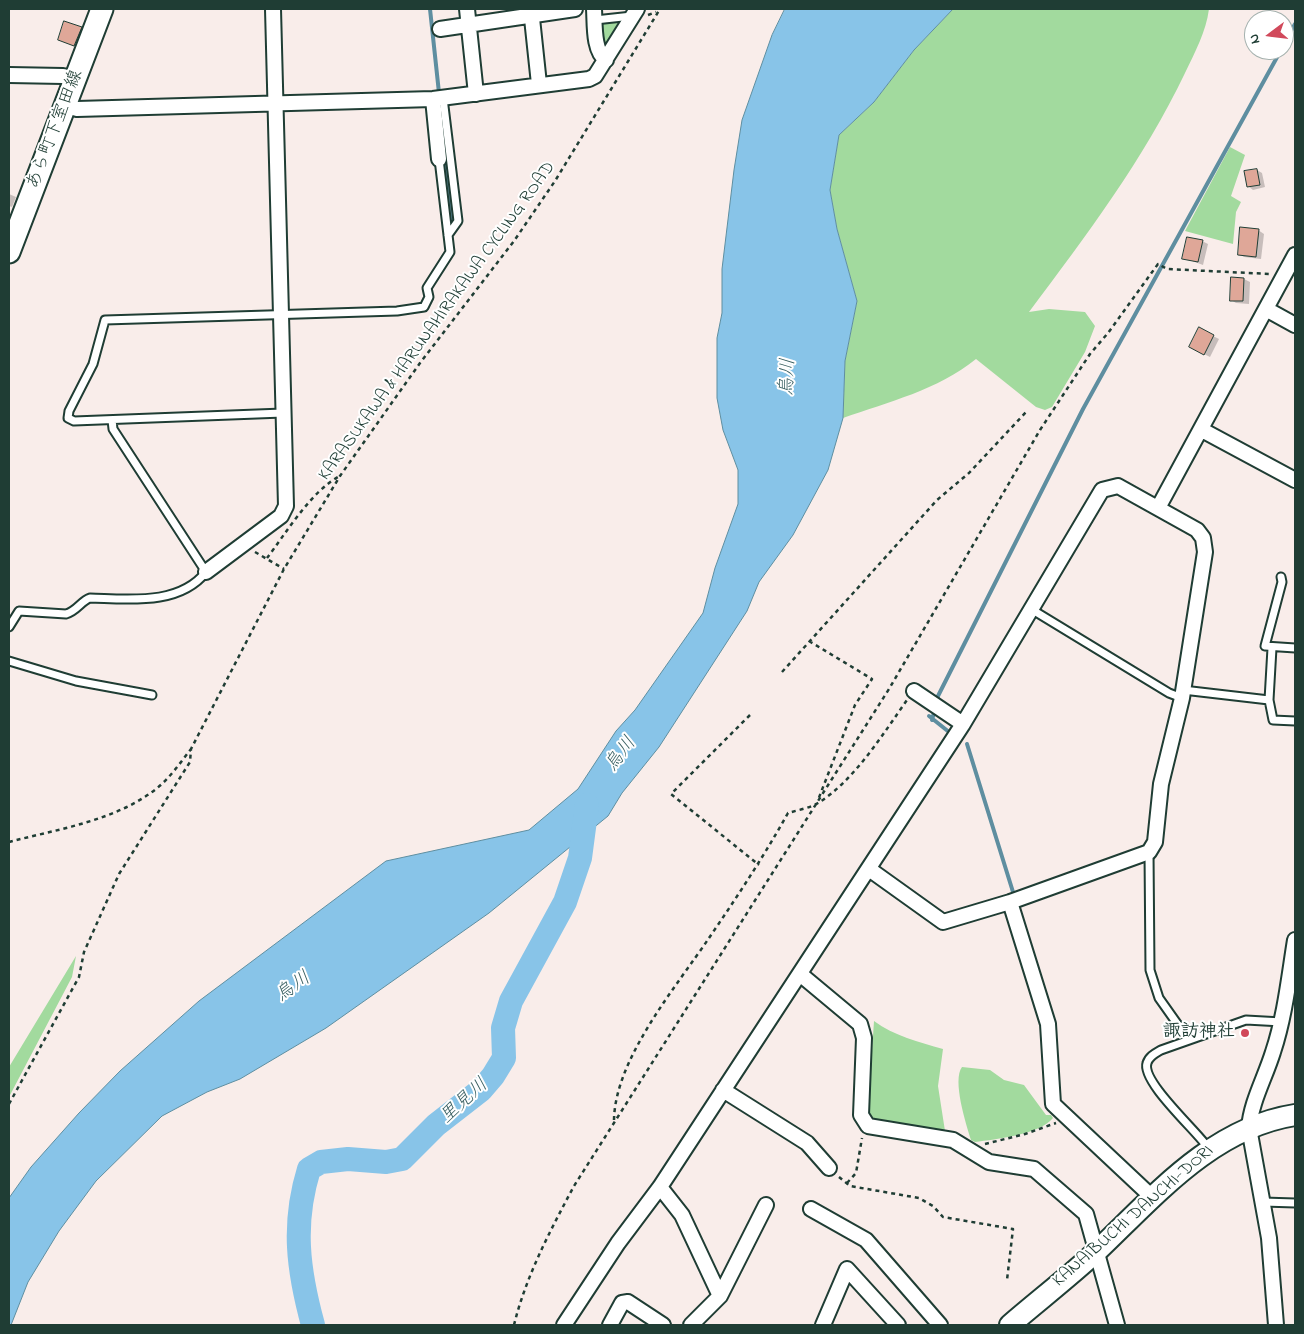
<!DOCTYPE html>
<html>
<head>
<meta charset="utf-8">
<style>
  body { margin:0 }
  #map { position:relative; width:1304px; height:1334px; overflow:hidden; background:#f9edea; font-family:"Indie Flower",sans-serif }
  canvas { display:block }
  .frame { position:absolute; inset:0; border:10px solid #1f3d34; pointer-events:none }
  .north { position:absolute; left:1244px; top:10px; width:50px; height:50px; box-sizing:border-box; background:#fff; border:1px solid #a5b1ae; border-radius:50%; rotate:255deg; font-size:14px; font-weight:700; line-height:20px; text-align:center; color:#1f3d34 }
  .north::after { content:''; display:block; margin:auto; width:18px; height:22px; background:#d1495b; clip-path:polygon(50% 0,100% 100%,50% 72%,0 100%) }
</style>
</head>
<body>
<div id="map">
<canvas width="1304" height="1334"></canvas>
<div class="frame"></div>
<div class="north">N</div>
</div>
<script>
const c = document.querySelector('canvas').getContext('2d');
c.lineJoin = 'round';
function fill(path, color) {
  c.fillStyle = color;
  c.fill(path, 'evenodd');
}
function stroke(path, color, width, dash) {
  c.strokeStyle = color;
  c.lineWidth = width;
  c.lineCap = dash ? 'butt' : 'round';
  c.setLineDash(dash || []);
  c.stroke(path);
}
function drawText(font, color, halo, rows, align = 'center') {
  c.font = font + ' "Indie Flower","Klee One",sans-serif';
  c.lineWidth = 4;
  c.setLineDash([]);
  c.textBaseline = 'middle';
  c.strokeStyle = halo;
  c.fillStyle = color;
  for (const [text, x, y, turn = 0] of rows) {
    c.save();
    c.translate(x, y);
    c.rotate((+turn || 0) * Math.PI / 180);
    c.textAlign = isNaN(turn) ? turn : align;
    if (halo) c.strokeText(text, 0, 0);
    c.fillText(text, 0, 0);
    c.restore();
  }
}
fill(new Path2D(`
  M953,9h256c-3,23 -14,43 -24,64 -41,86 -99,163 -156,239l20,-3 36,3 10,14 -10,26 -33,55 -7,3 -9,-3 -60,-48c-38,31 -88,43 -133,59l2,-57 12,-60 -20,-72 -7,-39 9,-55 35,-33 40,-52z
  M618,21l3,3 -13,22h-5l-3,-19 3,-4z
  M1230,147l15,8 -14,41 10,6 -5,10 -3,32 -48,-13z
  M76,956l-4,21 -63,120v-30z
  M874,1021c20,15 45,21 69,28l-5,37 7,45 -71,-12 -6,-7z
  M962,1067l28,3 14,10 20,5 22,30h5l2,3c-14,17 -57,21 -78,24l-4,-2c-5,-16 -19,-60 -9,-73z`), '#a2da9e');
const water = new Path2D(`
  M785,9h168l-39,41 -40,52 -35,33 -9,55 7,39 20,72 -12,60 -2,57 -15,52 -35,65 -34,47 -12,29 -88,136 -37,46 -14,23 -119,97 -163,115 -86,51 -33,13 -45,24 -66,65 -37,50 -31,51 -17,43h-2v-127l22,-31 48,-54 41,-42 79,-70 187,-140 143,-31 49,-41 38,-58 19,-21 68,-97 12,-45 23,-64v-34l-15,-40 -6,-32v-60l5,-25v-44l12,-99 8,-50 30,-85z`);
fill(water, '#88c4e8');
stroke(water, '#5e8ea0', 1);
fill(new Path2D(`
  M81,28l5,4 -6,16 -21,-8z
  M1257,170l5,3 3,14 -12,3 -5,-4z
  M9,194l7,3 -4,10 -3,-1z
  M1258,230l6,4 -3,25 -17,-2 -5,-3z
  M1202,241l6,3 -5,21 -19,-7z
  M1232,279h12l6,3 -1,22 -13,-1 -5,-3z
  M1199,329l20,10 -9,18 -20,-10z`), '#0003');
stroke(new Path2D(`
  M430,9l9,84
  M1284,44l11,-20
  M445,156l7,70
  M937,702l1,-6 145,-287 198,-359
  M929,716l20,16
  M932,720l3,-11
  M967,744l46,148`), '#5e8ea0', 4);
stroke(new Path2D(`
  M313,1325c-15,-55 -21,-101 -4,-156l12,-7 27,-3 38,3 16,-3 34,-34 45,-35 12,-14 11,-18 -1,-30 8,-27 54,-99 15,-44 7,-53`), '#88c4e8', 24);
const building = new Path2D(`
  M64,21l18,6 -8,19 -16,-6z
  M1257,169l3,16 -13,2 -3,-16z
  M1240,227l19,2 -3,28 -18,-2z
  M1187,237l16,3 -5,22 -16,-3z
  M1231,277l13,1 -1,23h-13z
  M1199,327l15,8 -10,20 -15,-8z`);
fill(building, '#dfa798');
stroke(building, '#1f3d34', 1);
const lane = new Path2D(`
  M595,20l37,-4
  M443,98l15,123 -10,14
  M283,413l-209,8 -6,-3 1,-7 24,-47 12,-44 292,-9 27,-4 5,-10 -2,-9 23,-36 -11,-93
  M1281,577l1,5 -17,64 30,2
  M1031,609l138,84 13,5
  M9,627l10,-16 47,3c11,-3 15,-13 24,-16 38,1 89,8 116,-26l-93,-143 -1,-9
  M1272,648l-3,52 4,20 22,1
  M9,661l67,20 76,14
  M1183,690l86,10
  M1149,852l1,118 9,28 29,41
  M1209,1149c-11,-17 -68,-67 -62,-86 2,-7 9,-10 14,-13l85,-30 36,2
  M1263,1202l32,1`);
const street = new Path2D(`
  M467,9l9,85
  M531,9l8,75
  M594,9c1,15 -1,42 12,51
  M440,29l135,-20
  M9,75l54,1 12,4
  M433,99l6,60
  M66,106l11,3 356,-10 156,-20 6,-3 42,-67
  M1266,309l29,16
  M1202,430l93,50
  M1158,508l137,-253
  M206,572l75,-56 5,-10 -13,-497
  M914,691l49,33
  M1010,902l38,122 5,80 99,93
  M800,974l60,50 4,14 -3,77 7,11 85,14 36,22 45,7 52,45 31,111
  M723,1090l84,53 22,25
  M660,1187l22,28 38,81
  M811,1209l55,31 74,85
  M564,1325l54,-82 42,-56 303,-463 139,-234 16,-4 79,44 6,8 2,14 -23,146 -21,86 -6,58 -6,10 -139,50 -67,20 -74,-53
  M610,1325l12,-22 6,-1 35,23
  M691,1325l29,-29 46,-91
  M823,1325l24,-56 51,56
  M1276,1325l-7,-87 -20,-110c2,-26 16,-50 24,-76 12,-36 16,-75 22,-112`);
const secondary = new Path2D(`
  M1010,1325c29,-25 59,-48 87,-74 58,-55 115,-123 198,-136`);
const primary = new Path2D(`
  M9,252l93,-243`);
stroke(lane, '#1f3d34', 11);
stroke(street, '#1f3d34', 18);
stroke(secondary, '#1f3d34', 24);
stroke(primary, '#1f3d34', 25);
stroke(new Path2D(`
  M648,15l8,-3
  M255,552l29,17
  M267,558c19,-25 45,-68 73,-82
  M809,641l63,38 -17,26 -37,95
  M782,672l155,-172 32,-27 58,-62
  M750,715l-79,79 88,71
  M9,842c49,-13 106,-21 147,-53 14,-11 24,-26 35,-40
  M9,1104l70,-127 5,-25 35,-78 71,-112 1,-13 93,-180 56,-93 80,-113 94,-122 41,-60 105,-172
  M614,1120c1,-61 62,-133 95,-182 28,-41 55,-82 79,-125 10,-3 22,-5 30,-10 36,-22 65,-69 89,-103
  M985,1144l40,-10 31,-11
  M839,1177l11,9 69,12 14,8 10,11 70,12 -6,51
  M847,1183l9,-10 6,-35
  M514,1325c12,-49 36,-94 60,-139l315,-497 151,-259 50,-76 18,-21 50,-69 9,5 103,5`), '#1f3d34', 2.5, [4, 4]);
stroke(lane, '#fff', 7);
stroke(street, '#fff', 14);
stroke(secondary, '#fff', 20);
stroke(primary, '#fff', 21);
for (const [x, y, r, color] of [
  [1245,1033,5,"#d1495b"]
]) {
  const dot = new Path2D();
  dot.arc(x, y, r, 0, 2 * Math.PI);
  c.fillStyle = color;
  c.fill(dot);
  stroke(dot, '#fff', 2);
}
drawText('18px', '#1f3d34', '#fff', [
  ["あら町下室田線",56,130,-69],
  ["KARASUKAWA & HARUNAHIRAKAWA CYCLING ROAD",438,322,-54],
  ["KANAIBUCHI DANCHI-DORI",1134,1217,-41]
]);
drawText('bold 18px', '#1f3d34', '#fff', [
  ["諏訪神社",1235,1033]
], 'right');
drawText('italic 19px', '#395f61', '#fff', [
  ["烏川",789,377,-87],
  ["烏川",622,755,-53],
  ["烏川",294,988,-35],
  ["里見川",465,1102,-42]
]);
</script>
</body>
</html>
